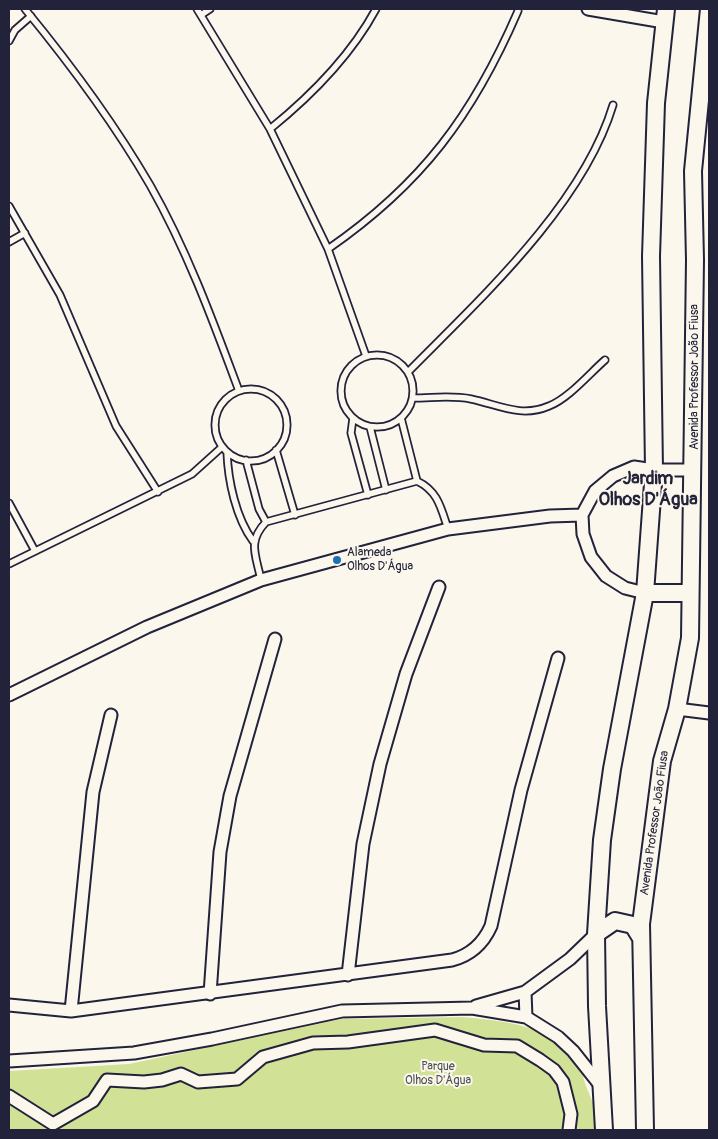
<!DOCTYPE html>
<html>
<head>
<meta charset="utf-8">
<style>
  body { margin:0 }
  #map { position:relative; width:718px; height:1139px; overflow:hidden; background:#fbf7ec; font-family:Pangolin,sans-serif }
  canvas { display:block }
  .frame { position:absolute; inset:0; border:10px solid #22223b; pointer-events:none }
</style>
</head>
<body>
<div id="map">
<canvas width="718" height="1139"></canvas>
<div class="frame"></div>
</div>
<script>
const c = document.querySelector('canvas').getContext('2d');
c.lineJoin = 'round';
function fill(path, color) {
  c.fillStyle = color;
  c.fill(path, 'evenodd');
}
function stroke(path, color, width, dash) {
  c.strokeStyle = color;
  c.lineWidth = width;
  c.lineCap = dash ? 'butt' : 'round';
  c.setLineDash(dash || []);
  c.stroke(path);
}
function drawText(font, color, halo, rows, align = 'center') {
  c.font = font + ' Pangolin,sans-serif';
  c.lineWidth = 4;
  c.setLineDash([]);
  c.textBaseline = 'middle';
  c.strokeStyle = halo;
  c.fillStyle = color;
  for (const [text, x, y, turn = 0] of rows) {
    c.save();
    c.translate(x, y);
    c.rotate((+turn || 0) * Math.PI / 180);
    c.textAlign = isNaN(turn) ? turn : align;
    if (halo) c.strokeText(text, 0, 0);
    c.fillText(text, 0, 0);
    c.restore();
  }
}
fill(new Path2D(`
  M462,1017c42,4 92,7 116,48 4,6 6,15 8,21 6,15 13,28 13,44h-590v-59l120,-7 212,-45z`), '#d1e296');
const lane = new Path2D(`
  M25,9c46,56 89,114 125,176 37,65 63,136 89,206
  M197,9l73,120 58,120 38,107
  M201,15l9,-6
  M9,41l6,-11 16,-14
  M270,129c42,-34 80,-72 106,-120
  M9,206l51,89 56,131 42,66
  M9,242l16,-9
  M328,249c94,-65 145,-134 190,-238
  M341 391a36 36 0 1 1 72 0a36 36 0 1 1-72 0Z
  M408,372c72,-73 175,-167 205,-267
  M215 425a36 36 0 1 1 72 0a36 36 0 1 1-72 0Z
  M413,398c20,0 39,-3 58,1 28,6 50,19 78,7 19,-7 41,-33 56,-46
  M353,418l-2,15 17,62
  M401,418l16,63
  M370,427l16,63
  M276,450l19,65
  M227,452c1,29 9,66 26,89
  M246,460l13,49 7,13
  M9,503l26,48
  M9,564l183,-90 30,-27
  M261,580c-5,-25 -14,-38 5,-58l151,-41c21,10 24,27 31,48`);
const street = new Path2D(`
  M588,9l76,13
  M645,593l-20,-5 -19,-12 -15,-19 -8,-23 -1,-19 13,-24 18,-15 21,-9 20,3h40
  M9,695l138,-68 114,-47 187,-51 102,-13 32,-1
  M677,709l32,4
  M348,975l15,-131 17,-80 26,-90 33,-87
  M525,992l1,25
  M210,994l10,-142 10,-56 45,-157
  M9,1005l62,6 381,-51c19,-5 31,-16 39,-34l30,-136 37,-132
  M476,1006l49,-14 45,-33 26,-25
  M71,1011l22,-219 18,-77
  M9,1061l125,-8 78,-14 130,-28 130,-3 54,9 32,20 15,14 27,34
  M9,1096l44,28 40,-23 14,-21 37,2 18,-2 19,-6 17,8 39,-3 26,-22 50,-14 35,-1 87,-12 49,15 33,1 23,14 14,10 9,12 8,32 -2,16`);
const secondary = new Path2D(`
  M645,593h45
  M596,934l19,-13 18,4 8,13
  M604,1130l-7,-124 -1,-72 6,-94 10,-71 33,-176 9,-123 -3,-214 5,-153 10,-94
  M645,1130l-4,-206 21,-163 15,-52 13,-71 5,-378 -2,-89 16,-162`);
stroke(lane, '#22223b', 9);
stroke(street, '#22223b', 15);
stroke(secondary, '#22223b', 20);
stroke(lane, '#fbf7ec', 5.5);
stroke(street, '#fbf7ec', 11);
stroke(secondary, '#fbf7ec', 16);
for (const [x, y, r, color] of [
  [337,560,5,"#1f6fb2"]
]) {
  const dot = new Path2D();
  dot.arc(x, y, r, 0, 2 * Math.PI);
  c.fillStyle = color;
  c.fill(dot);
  stroke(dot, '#fbf7ec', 2);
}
drawText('12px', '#22223b', '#fbf7ec', [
  ["Avenida Professor João Fiusa",695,377,-90],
  ["Avenida Professor João Fiusa",655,823,-82]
]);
drawText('12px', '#22223b', '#fbf7ec', [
  ["Alameda",347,553],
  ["Olhos D'Água",347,567]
], 'left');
drawText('12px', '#4e5252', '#fbf7ec', [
  ["Parque",438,1067],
  ["Olhos D'Água",438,1081]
]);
drawText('bold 18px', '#22223b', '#fbf7ec', [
  ["Jardim",648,479],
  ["Olhos D'Água",648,500]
]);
</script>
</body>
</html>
